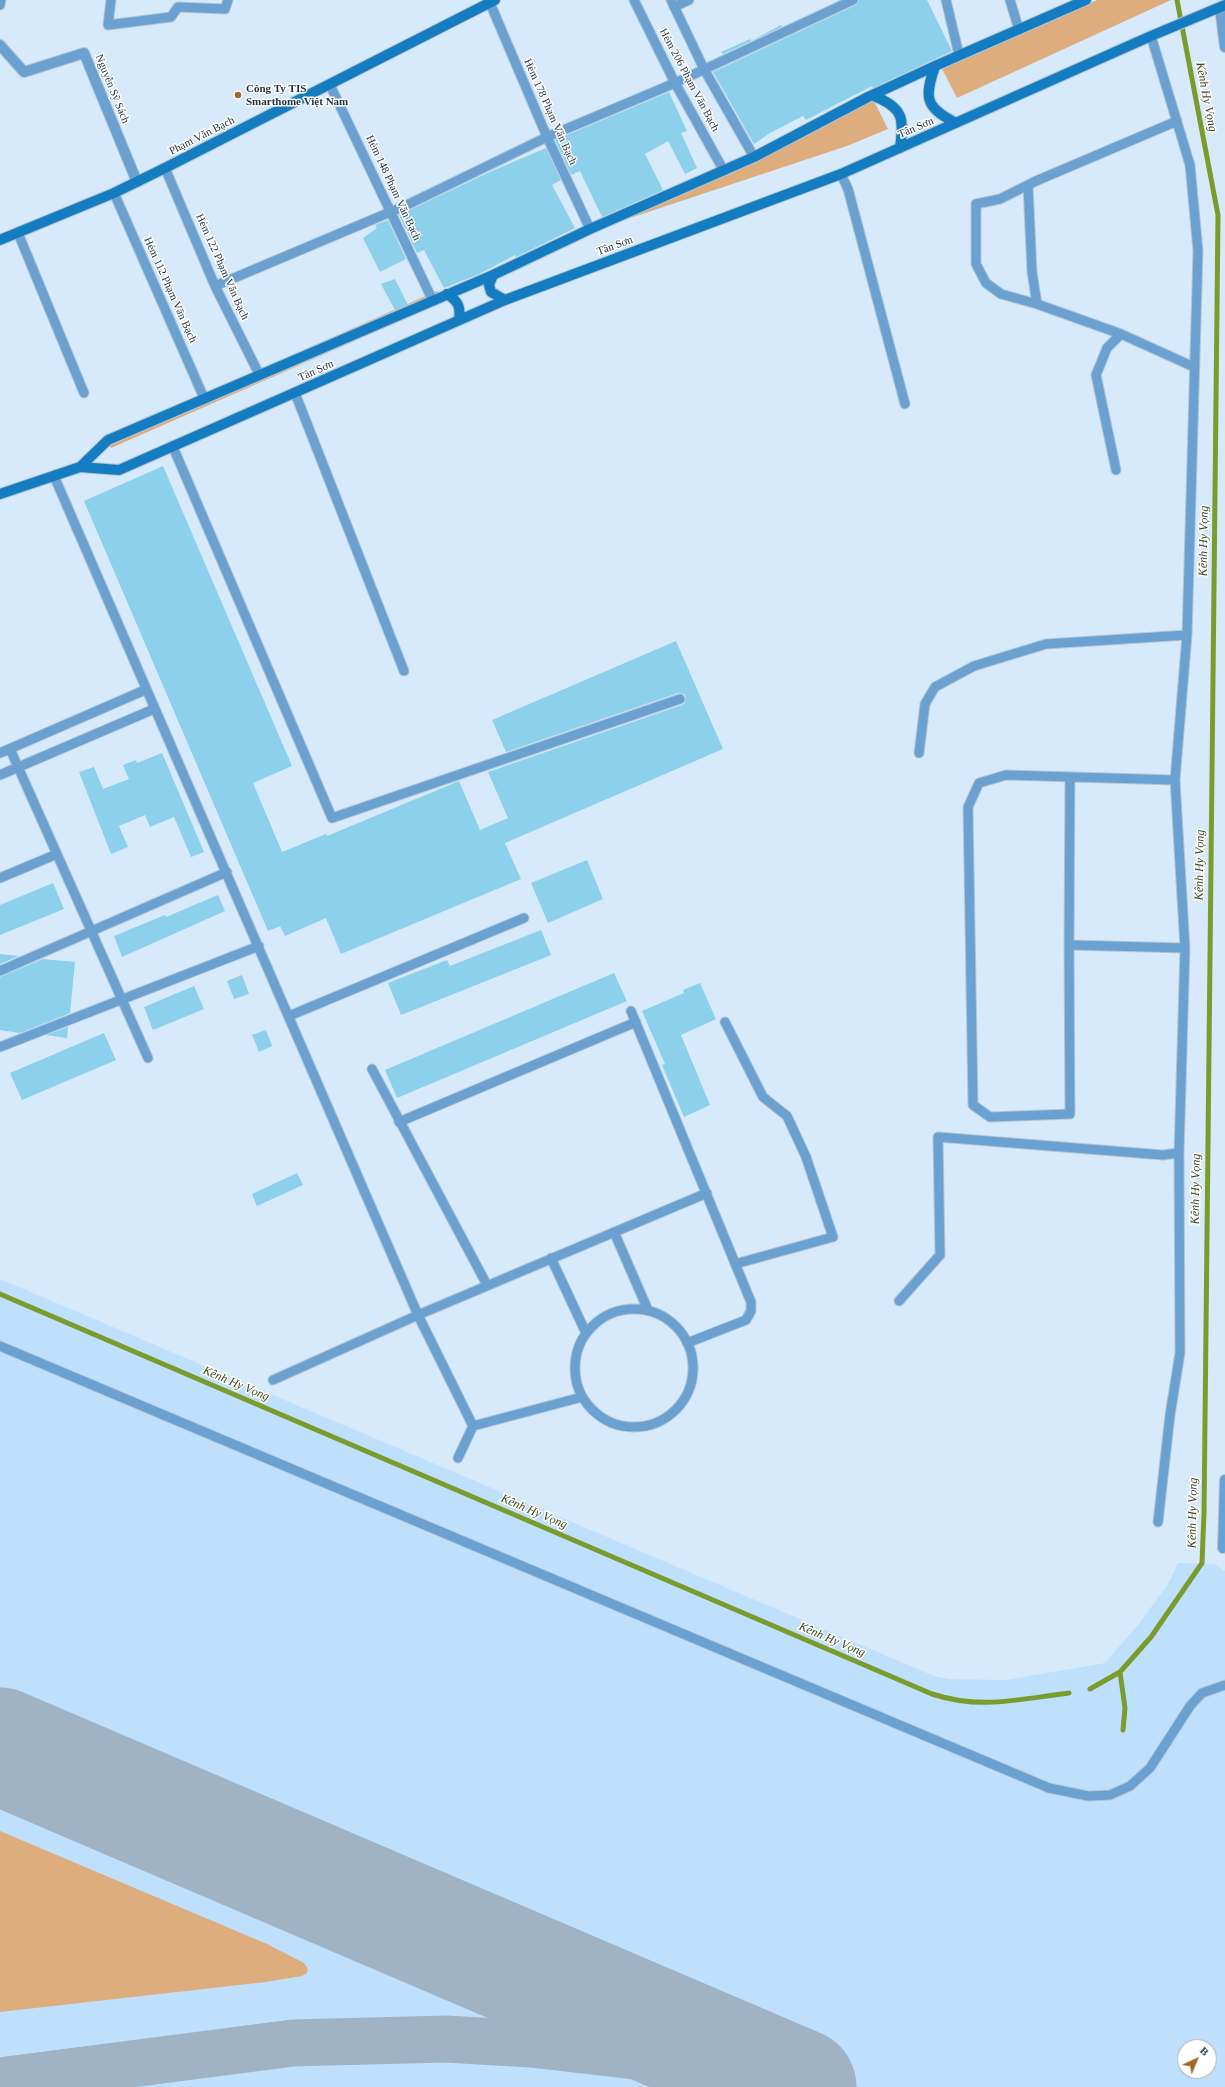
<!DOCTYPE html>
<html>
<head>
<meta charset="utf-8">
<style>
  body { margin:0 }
  #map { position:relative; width:1225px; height:2087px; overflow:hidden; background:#d6eafb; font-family:Georgia,serif }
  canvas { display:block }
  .north { position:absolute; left:1177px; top:2039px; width:40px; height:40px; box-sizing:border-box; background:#fff; border:1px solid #a5adb3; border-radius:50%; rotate:44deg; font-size:11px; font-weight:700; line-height:16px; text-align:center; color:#1d3141 }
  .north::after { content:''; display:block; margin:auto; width:14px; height:18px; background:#a16827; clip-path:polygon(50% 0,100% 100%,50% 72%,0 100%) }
</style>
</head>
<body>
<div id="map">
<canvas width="1225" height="2087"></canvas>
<div class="north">B</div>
</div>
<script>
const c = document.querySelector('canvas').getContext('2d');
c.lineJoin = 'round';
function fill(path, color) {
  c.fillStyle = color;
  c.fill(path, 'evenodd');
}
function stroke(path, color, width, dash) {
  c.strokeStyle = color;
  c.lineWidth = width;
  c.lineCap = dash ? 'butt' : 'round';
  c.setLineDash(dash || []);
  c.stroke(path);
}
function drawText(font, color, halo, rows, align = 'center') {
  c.font = font + ' Georgia,serif';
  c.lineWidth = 3;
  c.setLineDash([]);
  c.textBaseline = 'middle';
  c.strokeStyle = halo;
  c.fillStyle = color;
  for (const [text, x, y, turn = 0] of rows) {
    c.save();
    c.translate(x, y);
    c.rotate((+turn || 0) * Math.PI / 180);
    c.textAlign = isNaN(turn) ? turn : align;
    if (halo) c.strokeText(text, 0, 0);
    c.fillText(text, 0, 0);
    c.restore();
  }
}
fill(new Path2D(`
  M0,1279l934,397 15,3 57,1 99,-17 33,-38 30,-41 10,-21 36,1 11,7v516h-1225zM1185,2047h24v24h-24z`), '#bfe0fd');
fill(new Path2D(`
  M1097,0h74l-214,98 -15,-29z
  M873,99l15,30 -41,17 -229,76 -109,52 -6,-9z
  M437,291l6,11 -332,146 -6,-10z
  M0,1831l267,113 37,19 4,6 -1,4 -5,3 -36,6 -266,30z`), '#dead7d');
stroke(new Path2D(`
  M0,1294l932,400c49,16 88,5 137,-1
  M1120,1672l5,36 -2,22
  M1090,1689l30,-17 31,-35 51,-74 2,-50 14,-1298 -41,-215`), '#799c2d', 5);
stroke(new Path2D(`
  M0,2081l293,-38 153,-4 85,5 121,14 71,14 52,15`), '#9fb3c4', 47);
stroke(new Path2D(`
  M0,1746l798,341`), '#9fb3c4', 117);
fill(new Path2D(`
  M859,0h68l25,51 -79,37 -1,-2 -66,34 -3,-4 -33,17 -16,11 -41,-72 143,-67z
  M781,25l1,2 -59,27 -2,-2 29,-13 1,2z
  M669,92l18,39 -6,2 16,35 -12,6 -17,-33 -23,13 18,36 -61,27 -22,-46 -9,4 -16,-35z
  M546,148l15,32 -9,5 23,43 -59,29 -1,-2 -36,19 -35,14 -20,-38 -7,3 -18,-38 95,-45z
  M388,220l18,39 -26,13 -17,-34 14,-10 -2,-3z
  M395,279l13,26 -13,5 -14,-26z
  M163,466l129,300 -39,17 29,69 44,-18 1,2 132,-55 21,49 28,-12 -20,-46 194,-67 3,-2 1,-6 -2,-3 -6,-1 -172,59 -14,-32 184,-79 47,108 -218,94 16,36 -180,75 -15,-36 -41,18 -5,-10 -12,5 -184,-430z
  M162,753l42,99 -13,5 -17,-40 -24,10 -5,-12 -26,11 9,21 -17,7 -32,-82 15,-5 9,22 26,-10 -6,-14 13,-5 1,3z
  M587,860l16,39 -55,24 -17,-40z
  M53,883l11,26 -64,26v-30z
  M218,895l7,16 -103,46 -8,-21 51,-21 1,2z
  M541,930l10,25 -150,60 -13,-32 59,-23 3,6z
  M0,954l19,2 -19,8z
  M43,959l32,3 -5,51 -50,20 -20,-3v-53z
  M614,973l13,28 -230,97 -12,-28z
  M242,975l7,19 -15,5 -7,-18z
  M700,983l16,36 -35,16 29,70 -26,12 -22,-52 3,-1 -23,-53 42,-18 -1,-3z
  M194,986l10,23 -51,21 -9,-23z
  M68,1027l-1,11 -21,-3z
  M266,1030l6,16 -13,6 -7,-17z
  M104,1033l12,27 -94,40 -12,-27z
  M297,1173l6,12 -46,21 -5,-12z`), '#8cd0ec');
const lane = new Path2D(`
  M111,0l-3,25 63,-8 7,-10 47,2 3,-9
  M634,0l41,83 49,88
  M671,0l33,69 50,88
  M946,0l13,55
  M1010,0l9,30
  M490,3l57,134 43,92
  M0,5l1,-5
  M674,7l15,-7
  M1151,36l39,129 8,86 -11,384 -12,145 10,168 -6,205 1,200 -10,62 -12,107
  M330,85l103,216
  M1177,121l-141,60 -36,18 -24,5v60l10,19 15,11 36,10 84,30 73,33
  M165,168l50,118 44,88
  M841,174l7,15 57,215
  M1028,185l4,87 5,32
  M114,193l90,205
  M18,233l66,160
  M215,286l192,-81 140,-68 128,-54 178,-83
  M295,393l109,278
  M173,447l159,371 348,-119
  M1116,470l-20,-95 11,-27 14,-14
  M54,476l364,839 55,111
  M10,749l138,309
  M0,753l145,-63
  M919,753l6,-49 10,-17 39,-21 72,-22 141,-9
  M0,775l154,-66
  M1175,780l-169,-5 -27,8 -11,24 5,298 17,12 80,-3 -1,-169 116,3
  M0,878l57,-24
  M1069,945l1,-168
  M0,971l227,-99
  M631,1011l120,291v9l-5,9 -59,23
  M289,1016l235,-98
  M725,1022l38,75 24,19 19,41 27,80 -98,27
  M0,1047l259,-101
  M372,1069l115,216
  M399,1122l237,-100
  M614,1232l34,78
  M551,1258l35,75
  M899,1301l41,-46 -2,-118 225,18 16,-2
  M575 1368a59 59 0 1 1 118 0a59 59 0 1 1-118 0Z
  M0,1346l1049,442 39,8 22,-1 20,-9 20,-18 40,-62 12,-13 23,-8
  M273,1380l145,-65 289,-122
  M458,1458l15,-32 109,-29`);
const street = new Path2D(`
  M1220,8l5,39
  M0,45l24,27 60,-19 53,129
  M1223,1548l2,-68`);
const secondary = new Path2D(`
  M935,66c-11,32 -10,41 21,57
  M874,96c30,12 30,23 26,52
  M0,240l114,-47 51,-25 330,-168
  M493,275l-4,10 2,7 14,8
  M447,294c11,7 14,13 12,25
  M80,467l28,-27 385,-165 97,-46 164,-72 114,-60 67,-31 151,-66
  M0,494l80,-27 39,3 386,-170 336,-126 310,-138 74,-31`);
stroke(lane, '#b1c5d6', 11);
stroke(street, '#b1c5d6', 12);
stroke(secondary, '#b1c5d6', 12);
stroke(lane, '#6aa1d0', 9);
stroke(street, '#6aa1d0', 10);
stroke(secondary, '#147cc1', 10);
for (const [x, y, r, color] of [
  [238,95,4,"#a16827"]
]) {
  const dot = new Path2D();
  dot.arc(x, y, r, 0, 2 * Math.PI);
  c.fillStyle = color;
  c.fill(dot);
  stroke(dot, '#fff', 1.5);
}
drawText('11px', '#1d3141', '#fff', [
  ["Hẻm 206 Phạm Văn Bạch",689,80,62],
  ["Nguyễn Sỹ Sách",112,89,68],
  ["Hẻm 178 Phạm Văn Bạch",550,112,66],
  ["Tân Sơn",916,128,-23],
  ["Phạm Văn Bạch",202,136,-27],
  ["Hẻm 148 Phạm Văn Bạch",393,188,65],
  ["Tân Sơn",615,246,-20],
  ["Hẻm 122 Phạm Văn Bạch",222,267,66],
  ["Hẻm 112 Phạm Văn Bạch",170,290,66],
  ["Tân Sơn",316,371,-24]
]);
drawText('bold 11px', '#1d3141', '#fff', [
  ["Công Ty TIS",246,89],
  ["Smarthome Việt Nam",246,102]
], 'left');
drawText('italic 12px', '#37461b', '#fff', [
  ["Kênh Hy Vọng",1206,97,79],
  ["Kênh Hy Vọng",1204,541,-89],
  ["Kênh Hy Vọng",1200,865,-89],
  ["Kênh Hy Vọng",1196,1189,-89],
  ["Kênh Hy Vọng",236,1384,23],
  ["Kênh Hy Vọng",534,1512,23],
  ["Kênh Hy Vọng",1193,1513,-89],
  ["Kênh Hy Vọng",832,1640,23]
]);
</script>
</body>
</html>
